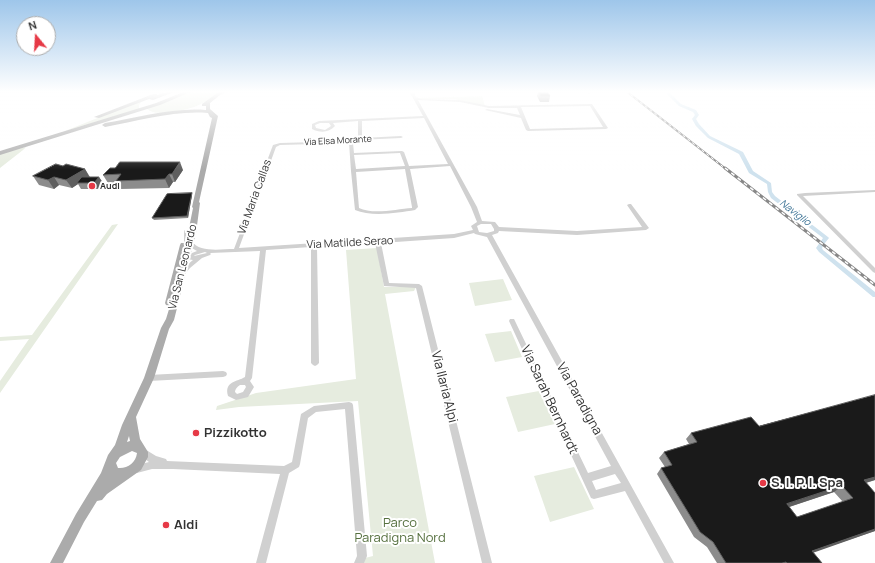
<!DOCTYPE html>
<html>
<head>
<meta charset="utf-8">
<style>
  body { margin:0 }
  #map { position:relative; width:875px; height:563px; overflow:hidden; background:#fff; font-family:Manrope,sans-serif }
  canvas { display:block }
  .north { position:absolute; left:16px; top:16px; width:40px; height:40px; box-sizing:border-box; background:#fff; border:1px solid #adadad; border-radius:50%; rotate:342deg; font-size:11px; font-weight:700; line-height:16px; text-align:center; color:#333 }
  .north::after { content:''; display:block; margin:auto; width:14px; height:18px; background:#e63946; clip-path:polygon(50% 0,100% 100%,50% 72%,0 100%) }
</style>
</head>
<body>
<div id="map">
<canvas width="875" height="563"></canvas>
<div class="north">N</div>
</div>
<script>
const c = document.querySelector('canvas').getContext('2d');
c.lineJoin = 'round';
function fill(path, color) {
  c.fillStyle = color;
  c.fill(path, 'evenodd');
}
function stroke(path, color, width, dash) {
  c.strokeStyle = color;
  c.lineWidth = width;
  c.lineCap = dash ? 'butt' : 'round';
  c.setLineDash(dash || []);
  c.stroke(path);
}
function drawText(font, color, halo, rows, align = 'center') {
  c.font = font + ' Manrope,sans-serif';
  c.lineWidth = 4;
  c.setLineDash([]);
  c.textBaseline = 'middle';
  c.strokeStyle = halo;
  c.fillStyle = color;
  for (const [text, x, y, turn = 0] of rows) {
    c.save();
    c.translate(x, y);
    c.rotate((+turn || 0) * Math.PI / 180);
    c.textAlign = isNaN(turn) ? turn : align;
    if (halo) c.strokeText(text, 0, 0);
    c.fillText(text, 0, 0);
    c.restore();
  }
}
fill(new Path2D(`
  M193,91h27c-16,14 -32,20 -52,21 -7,1 -15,2 -21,-3z
  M482,96l3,10 -31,-7h-36l-1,-1z
  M140,101h2l-3,4v4l-74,22z
  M26,147l-3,3 -23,18v-14z
  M118,224l-118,169v-12l29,-42 -29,2v-4l32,-2 80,-110z
  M377,248l7,39h32l-2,4 -29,3 50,269h-72l2,-5 8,-2 -15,-155 -119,6 -23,3 1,-4 39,-13 100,-14 -10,-129z
  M503,279l9,21 -37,6 -6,-23z
  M511,331l11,26 -27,5 -10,-28z
  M539,391l16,33 -37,8 -12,-35z
  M574,467l20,42 -44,13 -16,-46z`), '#e6ecdf');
fill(new Path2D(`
  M664,91h4l13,13 15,6 3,5 -3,4 3,5 11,12 33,16 10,19 18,12 1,9 3,4 53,41 1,1 -4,5 -1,1 -2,4 1,2 52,42v5h-2l-54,-45 -3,-4 7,-10 -52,-40 -3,-6 -1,-8 -18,-11 -10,-19 -31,-16 -12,-12 -4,-7 3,-4 -2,-3 -14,-6z`), '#cfe2ee');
fill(new Path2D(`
  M161,91h5l-5,3h-2v-2z
  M226,91h6l-12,4 -2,-1z
  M409,91h4l3,6 5,2 39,1 29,6 102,-2h1l16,24 -2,1 -78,2 -2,-1 -5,-12 -36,-8 2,-1 33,6 -3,-7h-28l-29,-6 -42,-2 59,107 5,14 13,1 4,5 78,4 65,-4 -15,-22 2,-1h2l18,24 -3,2 -69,5 -78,-4 -1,2 -6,2 182,328h-10l-39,-72 -31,8 -3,-1 -82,-177 1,-2h4l1,2 73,152 23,-7 -124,-229 -12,-3 -1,-1 -20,5 -73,5 8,40 30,1 3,2 70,277h-10l-66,-275 -32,-2 -9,-43 -58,4 2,116 -2,2 -2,1 -2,-1 -2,-2v-116l-45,3 -14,128 -2,3 4,6 -6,10 -12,3 -8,-4c-4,-15 9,-14 17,-19l15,-126 -50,2 1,1 -1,1 -8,3 -12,10 -5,6h-4l-1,-1c4,-5 8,-9 13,-13l-6,-1 -3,1 -3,-2 1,-1 15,-6 -7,-4 -1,-3h-4l-1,-1v-12l1,-1h4l1,10 2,1c7,12 29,8 42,8l39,-104 7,-2 70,-2 5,-3h-2v-2h5v-15l-25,2 2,3c-6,7 -15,7 -23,3v-5l7,-3 104,-5zM590,106l13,21 -73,2 -9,-22zM424,118l24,46 -39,2 -5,-14 -2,-1 -48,2 -1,-10 5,-3 43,-2 2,-1 -2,-1 -39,2v-17zM320,123h9l2,3 -6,4 -9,-2 -1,-3zM349,143l2,28 4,39c16,7 43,3 60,0l3,-3 -8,-38 40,-3 21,41 6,15 -6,4 2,4 -19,4 -215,14 37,-101 4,-2zM400,153l5,13 -49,3 -2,-14zM405,169l7,38v1c-15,1 -39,7 -53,0l-3,-36zM481,224h10l3,5v2l-7,2 -8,-1 -2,-6zM205,252l2,1 -13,3 1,-1zM240,385h5l1,2 -3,5 -6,2 -2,-2c0,-3 2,-5 5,-7zM615,474l6,9 -25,7 -4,-9z
  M585,91h4l2,2 -3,1z
  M875,190v2l-72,4 72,72v5l-2,-1 -76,-77v-1l8,-1z
  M223,371l3,1 1,2 -1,2 -3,1 -74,4 -3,-1 -1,-2 1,-2 3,-1z
  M349,402l3,1 1,2 14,151 -3,7h-10l3,-7 -12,-147 -29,3 -8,6 -8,46 -1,3 -10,6 -23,90h-10l24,-89 -107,-5h-21l-15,4 -3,-1 -1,-3 1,-3 15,-4 -9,-7 -1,-3 1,-3 3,-1 13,8 10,3 1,2 117,5 8,-4 9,-48 13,-8z`), '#d0d0d0');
fill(new Path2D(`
  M170,91h7l-24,9 -4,-1 -50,19 -5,-1 59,-23h4v1z
  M186,91h7l-33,14 -160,50v-4l156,-48z
  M220,91h5l-15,12v6l8,7 -19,86 1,1 -4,30 -22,87 -5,9 -15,49 -18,39 4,22 8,13v5l-7,13 -34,24 -5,6 -5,1 -13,21 -21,41h-13l26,-49 25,-41 7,-18 7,-10 7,-20 22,-47 17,-50 5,-9 4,-13 -4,-1 -1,-2 15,-58 1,-2h5l7,-35 -1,-1 20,-89 -2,-1 -2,-4c-33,-3 -70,8 -103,14l-3,-2 3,-2c31,-5 70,-16 101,-13v-4h-4v-2zM129,436l1,5 -3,1zM132,451l5,2c-1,10 -10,16 -19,15l-2,-5 4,-6z`), '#ababab');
const railFar1 = new Path2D(`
  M626,91l100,78`);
const rail = new Path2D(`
  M725,168l150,117`);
stroke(railFar1, '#888', 2);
stroke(rail, '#888', 3);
stroke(railFar1, '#fff', 1, [3]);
stroke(rail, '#fff', 1.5, [4]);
fill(new Path2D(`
  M538,91h9l3,5 -1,6h-9l-3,-6z
  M63,166l22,3 5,8h9l4,6 -5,6h-17l-3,-5 -6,4 -13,-3 -5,4 -15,-4 -6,-9z
  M183,170l-8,12h-2l-4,6 -49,1 -3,-6h-9l-5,-8z
  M192,195l-4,23 -34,2 -2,-2z
  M875,395v85l-9,3 9,10v38l-62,21 9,11h-105l-10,-16 -13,-10 -37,-63 4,-6 4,-1 -6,-9 5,-6 25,-8 -3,-5 5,-6 68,-7zM834,492l9,10 -46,15 -8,-10z`), '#8c8c8c');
fill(new Path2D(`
  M180,162l3,8 -8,12 -3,-8z
  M85,169l5,9 -13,5 1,1 -6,4 -6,-8z
  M169,174l4,8 -4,6 -4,-9z
  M54,177l5,8 -5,4 -6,-9z
  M99,177l4,6 -5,6 -4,-6z
  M192,193v2l-4,23 -1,-2z
  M875,477v3l-20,6 9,-6z
  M842,486l-8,6 -54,18 7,-6z
  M875,529v2l-71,25 8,-5z`), '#5f5f5f');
const building = new Path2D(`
  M538,91h9l3,5h-9z
  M120,162h60l-8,12h-3l-4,5 -49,2 5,-7 -18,1 7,-7h5z
  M56,164l7,2 3,-2 19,5 -19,11 -12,-3 -6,3 -15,-4z
  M82,177h17l-5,6h-17z
  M192,193l-5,23 -35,2 15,-24z
  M875,395v82l-11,3 11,13v36l-63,22 10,12h-35l-1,-1 -4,1h-56l-13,-21 -13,-10 -39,-64 11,-3 -8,-13 33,-10 -6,-9 60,-16 8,9zM842,486l11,12 -56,19 -10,-13z`);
fill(building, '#1a1a1a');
stroke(building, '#5f5f5f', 1);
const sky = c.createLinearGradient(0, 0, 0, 170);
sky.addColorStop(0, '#9ec6ea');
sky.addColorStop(0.54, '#fff');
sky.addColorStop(1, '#ffffff00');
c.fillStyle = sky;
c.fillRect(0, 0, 875, 170);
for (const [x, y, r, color] of [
  [92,186,4,"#e63946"],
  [196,433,4,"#e63946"],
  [763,483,4,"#e63946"],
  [166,525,4,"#e63946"]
]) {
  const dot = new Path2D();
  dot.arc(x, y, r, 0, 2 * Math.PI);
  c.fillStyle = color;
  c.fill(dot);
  stroke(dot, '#fff', 1.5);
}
drawText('9px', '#333', '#fff', [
  ["Via Elsa Morante",338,141,-3]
]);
drawText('bold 9px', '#333', '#fff', [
  ["Audi",100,186]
], 'left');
drawText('italic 10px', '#3f7597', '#fff', [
  ["Naviglio",795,213,37]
]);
drawText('11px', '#333', '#fff', [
  ["Via Maria Callas",255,197,-70],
  ["Via Matilde Serao",350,243,-3],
  ["Via San Leonardo",183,267,-76]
]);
drawText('13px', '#333', '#fff', [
  ["Via Ilaria Alpi",444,387,76],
  ["Via Paradigna",579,399,61],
  ["Via Sarah Bernhardt",549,400,65]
]);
drawText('bold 13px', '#333', '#fff', [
  ["Pizzikotto",204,433],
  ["S. I. P. I. Spa",771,483],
  ["Aldi",174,525]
], 'left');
drawText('13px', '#56703f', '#fff', [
  ["Parco",400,523],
  ["Paradigna Nord",400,538]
]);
</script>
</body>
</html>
